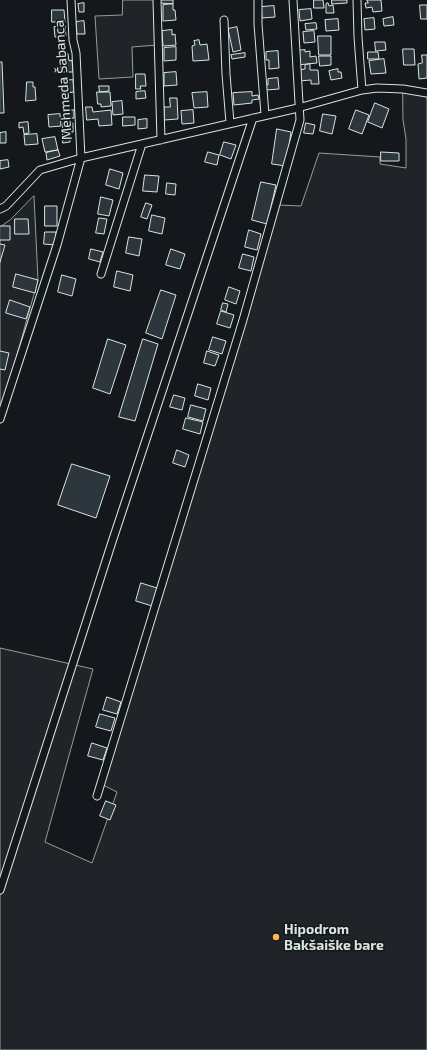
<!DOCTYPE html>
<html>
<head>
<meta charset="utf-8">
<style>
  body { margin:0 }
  canvas { display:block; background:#14181c }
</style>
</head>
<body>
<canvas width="427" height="1050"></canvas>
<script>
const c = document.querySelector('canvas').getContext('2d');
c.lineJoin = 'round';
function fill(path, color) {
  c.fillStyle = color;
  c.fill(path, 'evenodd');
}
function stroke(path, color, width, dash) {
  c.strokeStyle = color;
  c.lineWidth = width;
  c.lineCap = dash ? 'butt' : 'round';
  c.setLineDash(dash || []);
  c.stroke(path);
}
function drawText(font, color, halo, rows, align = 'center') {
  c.font = font + ' "Exo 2",sans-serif';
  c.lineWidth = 3;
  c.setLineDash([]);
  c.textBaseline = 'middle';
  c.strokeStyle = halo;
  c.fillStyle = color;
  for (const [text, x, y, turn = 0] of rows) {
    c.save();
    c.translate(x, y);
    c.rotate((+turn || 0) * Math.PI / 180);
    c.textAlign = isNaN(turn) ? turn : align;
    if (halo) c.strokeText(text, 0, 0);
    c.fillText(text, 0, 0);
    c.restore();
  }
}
const green = new Path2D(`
  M123,0h34l1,45 -26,2 1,30 -34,2 -4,-63 27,-1z
  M403,89l24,4v957h-427v-402l93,21 -48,173 47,21 25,-71 -18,-9 180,-578 22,1 18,-53 61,4v7l26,4v-29l-3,-19z
  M34,196l4,84 -38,135v-188l10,-7z`);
fill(green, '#202428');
stroke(green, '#939e99', 1);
const building = new Path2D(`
  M161,0h12v4l-12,-1z
  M314,0h9l1,8h-10z
  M332,0h15v3l-15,1z
  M367,0h14l1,11 -9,1 -1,-5 -6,1 -1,-5h3z
  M84,3v9h-5l-1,-8z
  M328,3l1,3 4,-1 1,8h-8v-9z
  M173,4v6h2l1,10 -13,1v-16z
  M420,5h7v14h-6z
  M274,6l1,11 -13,1 -1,-11z
  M311,9l1,10 -12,2 -1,-11z
  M52,10h12l1,12h-13z
  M393,17l1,8 -10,1 -1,-7z
  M374,18l1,11 -10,1 -1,-11z
  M338,19l1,11 -13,1 -1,-11z
  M84,21l1,13h-8l-1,-12z
  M316,23l1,6 -11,1 -1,-6z
  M65,26l1,10 -11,1 -1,-10z
  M237,27l4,23 -8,2 -5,-23z
  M172,30v5l3,-1 1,11 -13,1 -1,-15z
  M314,31l1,11 -11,1 -1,-11z
  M318,36h13v19h-12z
  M199,40l1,5 7,-1 2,16 -16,1 -1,-15 3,-1 -1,-4z
  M375,42h10l1,8 -10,1z
  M176,47v13l-12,1v-13z
  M403,49h11l1,16h-11z
  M305,50v2l5,-1v6l6,-1 1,7 -20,2 -1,-14z
  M278,51l1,17 -10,1v-9h-3v-8z
  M368,52h10l1,7h-11z
  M245,53v4l-13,2 -1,-4z
  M68,54l1,7 3,-1 1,12h-12l-1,-17z
  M422,55h5v23l-8,1 -1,-15 4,-1z
  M319,56h12v9l-11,1z
  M384,59l2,14 -15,1 -2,-13z
  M0,62h2l2,51h-4z
  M310,64v6h8l1,14h-8v-4l-12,1 -1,-11 7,-1v-4z
  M338,69v3h3l1,6 -11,2 -2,-9z
  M176,72l1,13 -13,1v-13z
  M136,74h9l1,12h-6l1,3h-5z
  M278,78l1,11 -13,1 -1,-5h3v-6z
  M73,80l1,12 -7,1 1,4h-6l-1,-16z
  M27,82h6v5h2l1,13 -10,1z
  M99,86h10v5l-9,1z
  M145,91l1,7 -10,1v-7z
  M97,92h13l1,14 -10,1v-3h-3z
  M207,92l1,15 -14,1 -2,-15z
  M252,92v4l6,-1 1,4 -7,1v3l-18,2 -1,-12z
  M170,98h7l1,21 -14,1v-13h6z
  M122,101l1,13 -10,1 -1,-13z
  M375,103l14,6 -7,19 -14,-6z
  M86,107h6l1,5 18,-2 1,15 -13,1 -1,-7 -11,1z
  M65,110h9v8l-9,1z
  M193,110l1,13 -12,1 -1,-13z
  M356,110l13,5 -7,19 -13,-5z
  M60,114l1,12 -12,1 -1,-12z
  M323,114l13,2 -4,18 -12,-3z
  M123,117h12v8l-12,1z
  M147,119v9l-9,1v-9z
  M28,122l1,11 -5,1 -1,-7 -4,1v-5z
  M63,123h10v9h-3v10l-7,1z
  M306,123l9,2 -2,9 -9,-1z
  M277,129l14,3 -5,34 -14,-2z
  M6,132v11h-6v-10z
  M37,134l1,10 -13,1 -1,-10z
  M55,137l3,13 -13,2 -3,-13z
  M224,142l12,3 -5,14 -11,-4z
  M58,150l2,6 -13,4 -1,-7z
  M208,152l11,3 -2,10 -12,-3z
  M381,152l18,1v8h-18z
  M8,160l1,7 -9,2v-8z
  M110,169l13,4 -4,16 -13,-4z
  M145,175l14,1 -2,16 -14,-1z
  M261,182l15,3 -9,39 -15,-4z
  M167,183l9,1 -1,11 -9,-1z
  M101,197l12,3 -4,16 -11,-2z
  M146,203l6,2 -5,14 -6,-2z
  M45,206h12v20h-12z
  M152,215l13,3 -3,16 -13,-3z
  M99,218l8,1 -3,15 -8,-1z
  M15,219h13l1,15h-14z
  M0,226h10v14h-10z
  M249,230l12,4 -4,16 -12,-3z
  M45,232h11l-1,13 -11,-1z
  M129,237l13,2 -3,17 -13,-3z
  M0,244l5,1 -5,17z
  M91,249l12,3 -3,10 -11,-3z
  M171,249l14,5 -5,15 -14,-4z
  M243,254l11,3 -3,14 -12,-3z
  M117,271l16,4 -3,16 -16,-4z
  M16,274l22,6 -3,13 -22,-6z
  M62,275l14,4 -4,17 -14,-4z
  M229,287l11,4 -4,13 -11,-4z
  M161,290l15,5 -14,44 -16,-6z
  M10,300l20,7 -4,12 -20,-6z
  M223,303l5,1 -2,8 -5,-2z
  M221,311l13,4 -4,13 -13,-4z
  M213,337l13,4 -4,13 -13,-4z
  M108,339l18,6 -16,49 -17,-6z
  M143,339l15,5 -23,77 -16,-4z
  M0,351l9,2 -4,17 -5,-1z
  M207,351l12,4 -4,11 -11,-3z
  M198,384l13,4 -3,12 -13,-4z
  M174,395l11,3 -3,12 -12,-3z
  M191,405l15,4 -3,12 -15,-4z
  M186,418l17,4 -3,12 -17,-5z
  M177,450l12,5 -4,12 -12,-4z
  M72,464l38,12 -14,42 -38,-13z
  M141,583l16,5 -5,18 -16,-5z
  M107,697l14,5 -4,12 -14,-4z
  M100,714l15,4 -4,13 -15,-4z
  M92,743l15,5 -4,12 -15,-4z
  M106,801l10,4 -6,15 -10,-4z`);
fill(building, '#2c363c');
stroke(building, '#d8e6dc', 1);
const street = new Path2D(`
  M157,0l4,140
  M258,0v24l7,91
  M357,0l1,37 4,53
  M224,20l2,54 4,49
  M0,209l6,-3 34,-36 41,-12 217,-50 64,-18 15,-2 26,1 24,4
  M101,274l41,-130
  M0,419l57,-174 24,-87 -5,-105 -3,-13 -2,-40
  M97,796l146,-476 57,-200 -7,-120
  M0,890l112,-348 141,-424`);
stroke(street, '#d8e6dc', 9);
stroke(street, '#14181c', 7);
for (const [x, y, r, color] of [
  [276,937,4,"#ffb74d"]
]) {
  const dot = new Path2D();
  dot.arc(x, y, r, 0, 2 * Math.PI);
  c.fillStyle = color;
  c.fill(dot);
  stroke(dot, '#14181c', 1.5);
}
drawText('14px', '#d8e6dc', '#14181c', [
  ["Mehmeda Šabanca",63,80,-94]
]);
drawText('bold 14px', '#d8e6dc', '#14181c', [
  ["Hipodrom",284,929],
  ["Bakšaiške bare",284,945]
], 'left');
</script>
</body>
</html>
